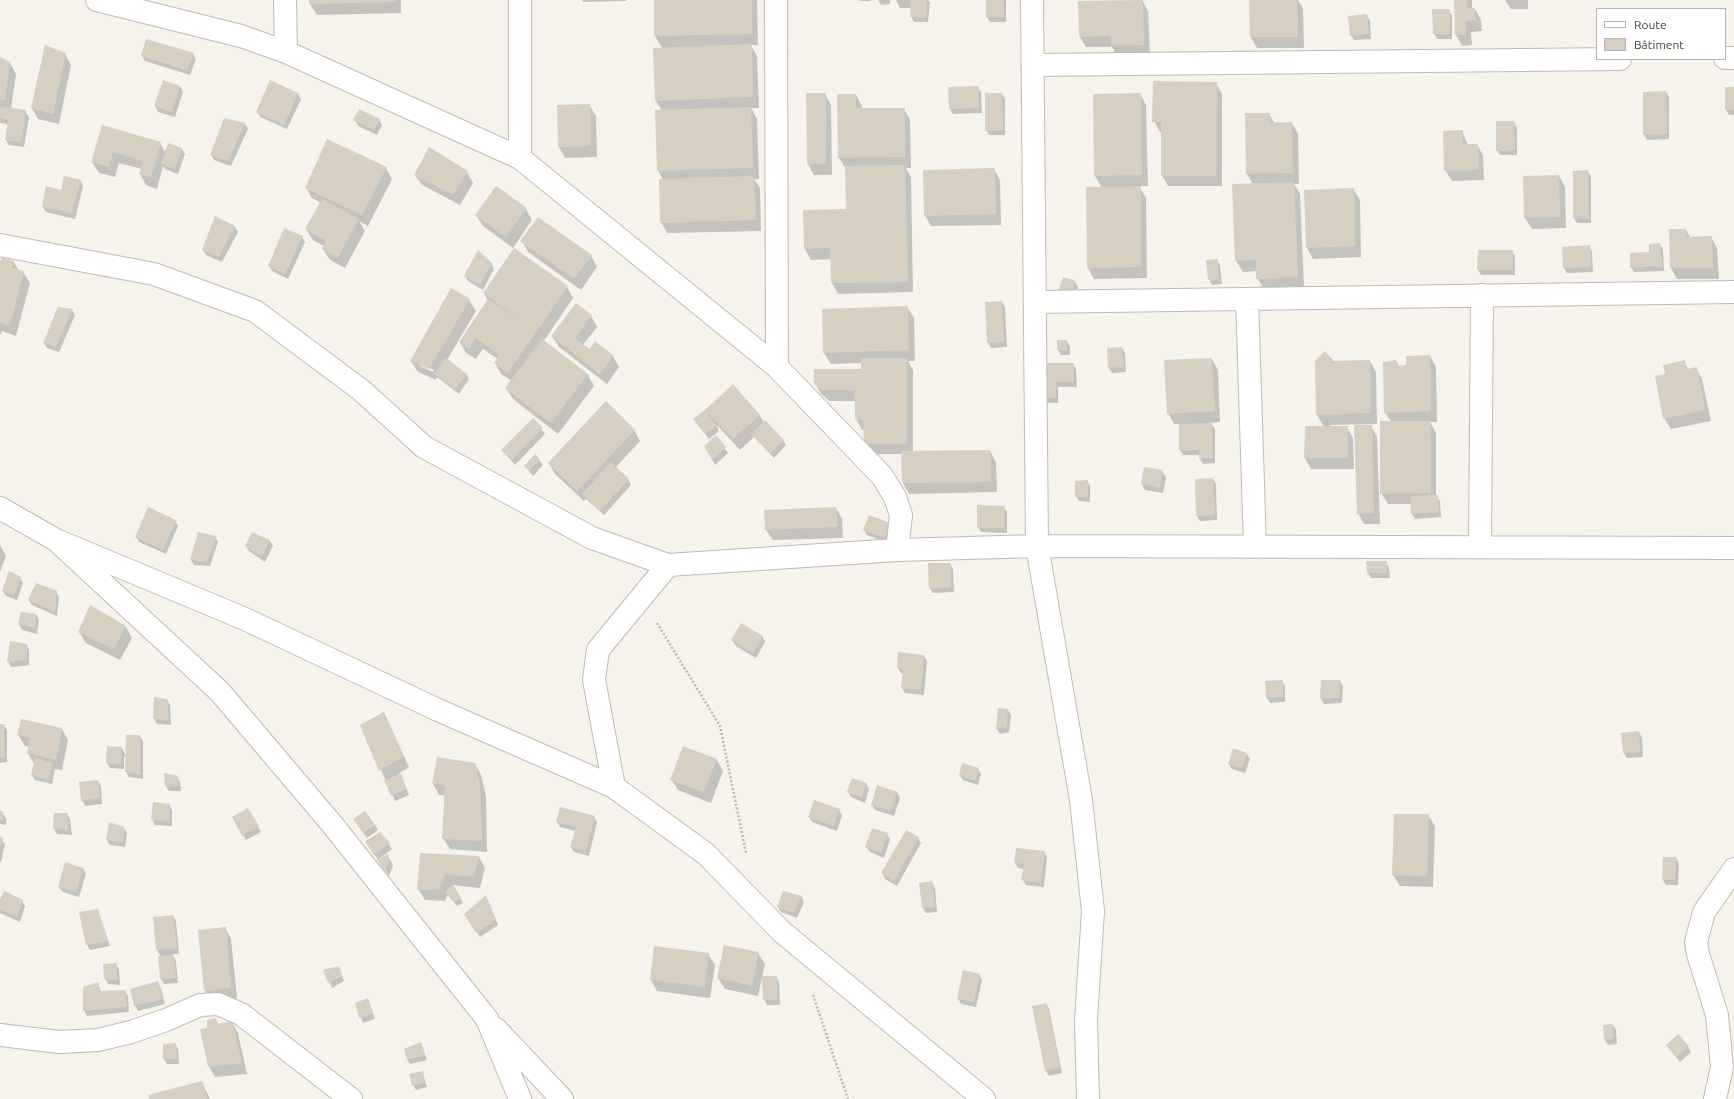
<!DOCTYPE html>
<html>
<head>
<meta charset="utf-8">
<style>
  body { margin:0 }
  #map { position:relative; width:1734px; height:1099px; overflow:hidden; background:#f5f3ec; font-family:Ubuntu,sans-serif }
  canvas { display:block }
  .legend { position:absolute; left:1596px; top:8px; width:130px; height:52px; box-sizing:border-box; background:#fff; border:1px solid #b6b4b0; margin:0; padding:5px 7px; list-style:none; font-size:12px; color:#49443a }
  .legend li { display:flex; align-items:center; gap:8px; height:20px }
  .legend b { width:20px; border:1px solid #b6b4b0 }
</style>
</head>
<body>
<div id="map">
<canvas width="1734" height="1099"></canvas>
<ul class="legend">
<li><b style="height:5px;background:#fff"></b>Route</li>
<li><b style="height:11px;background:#d6cfc2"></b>Bâtiment</li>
</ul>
</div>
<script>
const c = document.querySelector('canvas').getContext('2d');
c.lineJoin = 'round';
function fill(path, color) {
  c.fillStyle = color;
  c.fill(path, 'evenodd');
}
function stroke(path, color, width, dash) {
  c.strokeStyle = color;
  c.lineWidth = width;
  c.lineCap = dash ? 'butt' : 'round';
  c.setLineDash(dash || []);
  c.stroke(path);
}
fill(new Path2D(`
  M310,0h91v13l-84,2 -7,-11z
  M582,0h44v1l-43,1z
  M655,0h102l1,45h-7l6,11 2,52h-8l6,11 2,60h-5l6,9 1,43 -94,2 -6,-11 2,-42 -5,-10 4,-59 -6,-10 6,-53 -7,-12z
  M859,0h12v1h-11z
  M878,0h12v4l-9,1z
  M896,0h32l2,2 -2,20h-14l-3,-6 1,-8h-12z
  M987,0h19v22h-16l-3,-5z
  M1142,0l6,11 2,45 -32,1 -6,-10h-26l-6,-10z
  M1250,0h48l5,8 1,40h-47l-6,-11z
  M1455,0h17v9h3l6,11 1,11 -11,1 1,13 -10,1 -6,-11z
  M1505,0h23v9h-17z
  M1449,10l3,5v24h-15l-3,-5z
  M1367,16l3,5 1,18 -17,1 -3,-5z
  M65,54l6,11 -12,59 -21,-5 -6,-11z
  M193,54l3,5 -6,16 -45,-14 -3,-5z
  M0,58l10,5 6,11 -5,35 14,2 4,6 -5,30 -15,-2 -3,-5 2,-16 -8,-1z
  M270,81l28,13 3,5 -14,30 -27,-12 -3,-6z
  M1216,83l6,11v92h-54l-6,-11v-43h-2l-6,-11z
  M180,86l3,6 -8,25 -17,-5 -3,-6z
  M978,87l3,5 1,21 -29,1 -3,-5 -1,-21z
  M1726,88h8v27h-5l-3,-5z
  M1666,92l3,5v42l-22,1 -3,-6z
  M825,94l6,11 1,70h-18l-6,-11z
  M1002,94l3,5v36h-16l-3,-5z
  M1140,94l6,11 2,81h-9l7,12 1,80 -53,1 -6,-11 14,-80 -7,-12 -1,-81z
  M856,95l6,11v3h42l6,11 1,48h-5l5,9 2,115 -75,2 -6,-11v-24l-21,1 -6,-11 42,-39 -1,-41 -7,-11z
  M589,105l7,11 1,41 -32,1 -6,-11z
  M1269,114l6,10 17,-1 6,11 1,50h-5l6,10 4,93 -40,2 -7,-11v-7l-14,1 -7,-11 -3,-76 20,-1 -6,-10z
  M355,120h24l3,5 -5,10 -19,-9z
  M1514,122l3,6v27h-17l-3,-5z
  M245,124l3,5 -17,37 -17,-6 -3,-6z
  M103,126l57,17 6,10 16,-4 3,5 -7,20 -13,-5 -2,-3 -6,23 -11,-4 -6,-11 2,-5 -23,-6 -4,14 -16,-4 -7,-11z
  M1462,131l6,14h9l6,10 1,25 -32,1 -7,-11z
  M386,168l6,11 -24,47 -9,-5 6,10 -20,37 -15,-8 -7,-11 2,-2 -12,-7 -7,-11 15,-26 -9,-5 -6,-11z
  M994,169l6,11 1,45 -70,1 -6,-11z
  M1588,171l3,6v46h-14l-3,-5z
  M467,172l6,11 -13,22 -38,-20 -7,-10z
  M1559,176l6,11 1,41 -34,1 -7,-11z
  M80,180l3,6 -8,33 -29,-7 -3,-5 18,-16z
  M1353,189l7,11 1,57 -48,2 -6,-11z
  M526,209l6,11 -19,28 -30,-22 -7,-11z
  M216,218l19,9 3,5 -16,30 -16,-7 -3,-5z
  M1686,230l5,8 20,-1 6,11 2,31h-42l-6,-11z
  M302,237l3,5 -17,37 -16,-8 -3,-6z
  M522,241l69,15 6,11 -16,23 -53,-38z
  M1660,244l3,6 1,21 -30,1 -3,-5z
  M1589,246l3,6 1,20 -26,1 -3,-5 -1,-20z
  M1479,251h33l3,5v19h-34l-3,-5z
  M1217,260l3,5 2,19 -10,1 -3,-6z
  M14,262l5,9 4,1 7,11 -14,53 -14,-5 -2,4v-70z
  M491,263l3,6 -11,21 -15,-9 -3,-5z
  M1075,282l3,5 -5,14 -14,-9z
  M567,287l6,11 -30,44 45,33 6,11 -36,48 -45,-35 -7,-11 6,-7 -11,-7 -6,-11 3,-4 -15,-10 -7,10 -10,-6 -6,-11 28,-41 -4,-8z
  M469,300l7,11 -29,49 19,14 3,5 -10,15 -22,-17 -1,3 -18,-8 -7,-11zM420,364l14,6 -1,2 -13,-6z
  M1002,302l3,5 2,40 -16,1 -3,-6z
  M907,307l7,11 1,43h-7l5,9v82l77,-1 6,11 1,30 -88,2 -6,-11v-29h-32l-6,-11v-13h-3l-6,-11v-18h-27l-8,-7 -6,-11 47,-13v-7l-31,1 -7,-11z
  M72,310l3,5 -16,37 -12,-4 -3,-5z
  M591,316l6,11 -14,18 7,6 23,5 6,11 -12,17 -48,-37 -7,-11z
  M1066,341l4,5v9h-9l-3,-5z
  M1122,348l3,5 1,19 -14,1 -3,-5z
  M1430,356l6,11 1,55h-7l6,11v63l4,5 1,16 -26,2 -3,-5 -1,-10h-23l-7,-11 10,-71 -6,-10 14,-45 8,-1z
  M1212,359l6,11 2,52 -9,1 4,6v34l-12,1 -3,-5v-4h-17l-3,-5v-26h-6l-6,-11z
  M1370,361l6,11 1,52 -47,1v2h17l6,11 1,31h-43l-6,-11 1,-31h18l-7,-12 17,-53z
  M1684,361l5,9 7,-2 6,11 9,42 -40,8 -7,-11 2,-44z
  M1041,364h32l3,5 1,18h-19v16h-13z
  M733,385l27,31 4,7 19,17 3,5 -12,13 -20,-21 -14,13 -24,-26 3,7 -10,8 -14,-19z
  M533,419l12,15 -30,31 -13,-15z
  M1371,426l6,11 3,87h-16l-6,-11z
  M634,430l6,11 -25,27 13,11 3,6 -27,30 -18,-16 -2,2 -29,-27 -6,-11z
  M716,437l12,16 -13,12 -10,-19z
  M535,455l8,10 -10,11 -8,-10z
  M1145,468l17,3 4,6 -3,16 -18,-3 -3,-6z
  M1213,479l3,5 1,36 -17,1 -3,-5z
  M1087,481l3,5v16l-11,-1 -3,-5z
  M1004,507l3,5v21l-26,-1 -3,-5z
  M836,508l6,11 1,19 -70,2 -7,-10z
  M175,521l3,5 -12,28 -27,-12 -3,-5z
  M890,524l-2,19 -21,-8 -3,-5z
  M252,534l18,7 3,5 -8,16 -16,-11 -3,-5z
  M215,537l3,5 -8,24 -16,-1 -3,-5z
  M0,545l6,11 -6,16z
  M1386,562l3,6 1,10h-19l-3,-5z
  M950,564l3,5 1,23 -21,1 -3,-5z
  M20,578l3,5 -6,17 -11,-4 -3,-5z
  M56,592l3,5 -2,19 -25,-11 -3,-5z
  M90,606l36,21 6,11 -12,22 -34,-17 -7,-11z
  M36,614l3,6 -2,14 -15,-4 -3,-6z
  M762,636l3,6 -9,16 -20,-12 -4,-6z
  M26,644l3,6v15l-18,2 -3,-6z
  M899,654l25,2 3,5 -3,34 -19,-2 -3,-5 2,-14 -3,-1 -3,-5z
  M1282,681l3,5v16l-15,1 -3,-5z
  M1340,681l3,5 -1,17 -18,1 -3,-5z
  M167,700l3,5 1,20 -14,-1 -3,-5z
  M999,709l9,1 3,5 -2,17 -9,2 -3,-5z
  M384,714l25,53 -13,9 5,-1 8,20 -14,6 -34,-75z
  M0,725h4l3,5v32l-7,1z
  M62,729l6,11 -6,30 -7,-1 -3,15 -17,-4 -3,-5 2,-11 -6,-11 1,-6 -4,-1 -7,-11z
  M1639,732l3,6 1,19 -16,1 -3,-5 -2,-19z
  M140,736l3,5v38l-14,-2 -3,-5v-15h-2v12l-14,-1 -3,-5 1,-16 14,1 4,8z
  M1247,754l3,5 -5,14 -13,-4 -3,-5z
  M717,760l6,11 -12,32 -33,-13 -7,-11z
  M475,764l6,11 5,21 1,56 -37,-3 -7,-11 3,-43h-7l-6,-11z
  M978,769l3,5 -3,11 -15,-5 -3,-5z
  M165,774l12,3 3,5 1,9h-12l-3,-5z
  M98,781l3,5 1,18 -17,2 -3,-6z
  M866,784l3,5 -4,14 -14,-6 -3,-5z
  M897,792l3,6 -6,18 -19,-6 -3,-5z
  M169,805l3,5v16l-17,-1 -3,-6z
  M248,809l13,23 -15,8 -13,-22z
  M839,810l3,5 -5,16 -25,-9 -3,-5z
  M0,811l6,7v7l-6,-1z
  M67,814l3,5 2,16 -15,-1 -3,-6z
  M1428,815l7,11 -2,61 -33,-1 -7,-11z
  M594,817l3,5 -8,34 -15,-4 -3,-5 5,-16 -16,-4 -3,-5z
  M357,824l18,1 3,5 -11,8z
  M124,828l3,5 -2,14 -15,-2 -3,-5z
  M380,833l12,16 -13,10 9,-3 3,5 2,5 -4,10 -23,-34z
  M887,834l3,5 -6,19 -14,-6 -4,-5z
  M0,838l5,6 -4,18h-1z
  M918,838l3,5 -24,43 -12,-7 -3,-6z
  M1044,852l3,5 -3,30 -18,-2 -3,-5 1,-11 -6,-1 -3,-5z
  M421,854l58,3 6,11 -5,20 -28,-3 11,18 -6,3 -9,-12 -3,7 -20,-1 -7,-11z
  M1676,858l3,6 -1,21h-12l-3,-5z
  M83,868l3,6 -7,23 -16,-5 -4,-5z
  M932,882l3,6 2,24 -11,1 -3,-5z
  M486,896l12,29 -18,12 -11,-18z
  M801,896l3,6 -7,16 -16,-6 -3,-5z
  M0,901h22l3,5 -5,16 -20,-9z
  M98,910l12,36 -20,4 -3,-5z
  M173,916l3,5 3,33h-7l4,7 2,22 -14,1 -3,-5 -2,-22h2l-4,-7 -3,-32z
  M225,928l6,11 6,59 -26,3 -6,-11z
  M758,953l7,11 -7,32 -33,-7 -7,-11z
  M708,954l7,11 -5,33 -53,-7 -6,-11z
  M116,964l3,5 1,16 -12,-1 -3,-6z
  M339,967l5,14 -12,7 -8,-18z
  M979,975l3,5 -6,27 -15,-3 -3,-6z
  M776,977l3,5 1,23h-13l-3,-6z
  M98,983l3,9 24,-1 3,5 1,16 -42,4 -3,-6z
  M158,983l3,5 4,16 -27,7 -3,-6z
  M368,999l7,20 -12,4 -7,-20z
  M1046,1004l3,5 13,64 -13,3 -3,-5z
  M215,1019l4,6 13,-3 6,11 9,41 -32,3 -6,-11z
  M1613,1025l3,5 1,14 -9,1 -3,-5z
  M421,1043l6,17 -17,4 -3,-5z
  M175,1044l3,5 1,15h-12l-3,-5z
  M1667,1046l21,1 3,5 -11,10z
  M422,1072l5,15 -11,3 -3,-5z
  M202,1082l8,17h-60z`), '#0003');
fill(new Path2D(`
  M309,0h86v2l-86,2z
  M654,0h98v34l-98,2z
  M911,0h16l-1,18 -16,-1z
  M986,0h17l1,17h-18z
  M1143,0l1,45 -33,1v-10l-32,1 -1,-36z
  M1249,0h48l1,37h-48z
  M1454,0h13v8h8l1,12 -10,1v14h-11z
  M1432,9h18v25h-17z
  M1367,14l2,20 -19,2 -2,-20z
  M146,39l48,14 -7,17 -46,-14z
  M752,44l1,53 -98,4 -2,-53z
  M45,45l21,8 -13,61 -22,-6z
  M0,57l10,5 -5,38h-5z
  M163,80l17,6 -8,26 -18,-6z
  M270,80l28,13 -14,32 -28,-13z
  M1153,81l64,1 -1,94h-55v-54h-9z
  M979,86v22l-30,1 -1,-22z
  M1725,87h9v23h-9z
  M1666,91l1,43 -24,1v-43z
  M806,93h20v71h-19z
  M985,93h17l1,37 -18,1z
  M1141,93l1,82 -48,1 -1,-82z
  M837,94h19v14h49v49l-67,1z
  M590,104l1,42 -33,1 -1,-42z
  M0,106l26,4 -5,32 -16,-2 3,-20 -8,-2z
  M751,107l2,61 -96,3 -2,-61z
  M359,109l21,10 -6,11 -21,-10z
  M1245,113h25l-1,10 23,-1 1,51 -47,1z
  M224,118l21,5 -17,38 -18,-6z
  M1496,121h18l1,29 -19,1z
  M102,125l59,17 -10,36 -12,-4 4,-13 -30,-9 -4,15 -18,-5z
  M1463,130v14h15l1,26 -35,1 -1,-40z
  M327,139l60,28 -25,48 -57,-27z
  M168,143l14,5 -7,21 -14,-5z
  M429,147l39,24 -15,24 -39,-20z
  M905,165l3,117 -77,1 -1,-35 -26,1 -1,-39 43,-1 -1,-43z
  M995,168l1,46 -72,2 -1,-46z
  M1588,170l1,48h-16v-47z
  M1559,175l1,42 -36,1 -1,-42z
  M64,176l17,4 -9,34 -30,-7 4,-21 15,4z
  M754,176l2,44 -96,3 -1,-44z
  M1294,182l4,95 -42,2v-19l-21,1 -3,-77z
  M496,186l31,22 -21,29 -31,-22z
  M1141,186v81l-54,1 -1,-81z
  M1354,188l1,58 -49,2 -2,-58z
  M322,199l37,20 -21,39 -16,-9 4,-8 -21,-12z
  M215,216l20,10 -16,31 -17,-7z
  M538,217l54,38 -18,24 -54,-38z
  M284,228l19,8 -18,38 -17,-8z
  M1669,229h17l1,8 25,-1 1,32h-43z
  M1660,243l2,23 -32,2v-15l19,-1v-8z
  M1590,245l1,22 -28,1 -1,-21z
  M514,248l54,38 -60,87 -14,-10 5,-8 -23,-17 -7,11 -10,-7 29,-43 35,23 -40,-29z
  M478,250l14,13 -12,22 -16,-9z
  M1478,250h35v20h-36z
  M2,257l12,4 -2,7 12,3 -14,55 -10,-4v-61z
  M1218,259l1,20 -11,1 -2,-20z
  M1063,277l13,4 -6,16 -12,-5z
  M451,288l19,11 -41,70 -19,-8z
  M1002,301l2,41 -17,1 -2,-41z
  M576,303l16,12 -17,23 15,11 5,-8 19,15 -14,18 -49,-38z
  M908,306l1,44 -86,3 -1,-44z
  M58,307l15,2 -17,38 -13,-4z
  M542,339l46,35 -37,49 -46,-35z
  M1057,340h10v10h-10z
  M1122,347l2,20 -16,1 -1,-20z
  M1325,351l9,10 36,-1 1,54 -2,-1 -53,2 -1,-54z
  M1430,355l1,56 -47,2 -1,-51 13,-2 3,6 7,-1v-9z
  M446,358l21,16 -12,15 -21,-15z
  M861,358h46v86h-43l-1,-24 -8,-1v-29h-34l-7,-7v-14h47z
  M1212,358l3,53 -48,3 -3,-54z
  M1685,360l2,9 10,-2 8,43 -42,9 -8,-43 10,-2 -2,-9z
  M1040,363h34v19h-18v16h-15z
  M733,384l27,31 -27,24 -28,-29z
  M606,401l29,29 -58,61 -29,-28z
  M705,410l12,16 -12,8 -12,-15z
  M533,418l10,10 -32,32 -10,-10z
  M765,420l19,20 -14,13 -19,-19z
  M1380,421h50l1,72 -51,1z
  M1212,423l1,35 -14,1v-9h-20v-26z
  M1354,425h18l2,88 -17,1z
  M1305,426h43v32h-44z
  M716,435l10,12 -14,13 -8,-14z
  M990,450l1,32 -89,1 -1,-32z
  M535,454l5,5 -11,12 -5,-5z
  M611,462l18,17 -29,32 -18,-17z
  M1144,467l19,3 -3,18 -19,-4z
  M1213,478l2,37 -19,1 -1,-37z
  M1088,480v17h-13v-16z
  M1438,495l1,17 -28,2 -1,-18z
  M977,505l28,1 -1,22h-27z
  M148,507l28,13 -13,30 -28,-13z
  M836,507l2,20 -73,3 -1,-20z
  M869,515l21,8 -5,15 -22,-8z
  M198,532l18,4 -9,26 -17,-2z
  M252,532l18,8 -8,17 -17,-11z
  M1366,561h21v12h-20z
  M928,563h22l1,24 -22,2z
  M9,571l12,6 -7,18 -12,-4z
  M36,583l21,8 -2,21 -27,-12z
  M90,605l36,21 -12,23 -36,-17z
  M21,612l15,2 -1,15 -17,-5z
  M741,623l22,13 -10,17 -22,-13z
  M10,641l17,3v16l-20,2z
  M898,652l26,3 -3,35 -20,-2 2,-19 -6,-1z
  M1283,680v17l-17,1 -1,-17z
  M1321,680h19l-1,18 -19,1z
  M154,697l13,2 2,21 -16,-1z
  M998,708l10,1 -1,18 -11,2z
  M384,712l20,44 -25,15 -19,-46z
  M21,719l41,9 -6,32 -29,-7 3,-15 -13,-3z
  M0,724h4l1,33h-5z
  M1639,731l1,21 -17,1 -2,-20z
  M126,735h14l1,40 -16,-3z
  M107,746l15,1 -1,17 -15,-1z
  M683,746l34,13 -13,33 -34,-12z
  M1233,748l14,5 -5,15 -14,-4z
  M437,757l38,6 5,21 2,57 -40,-2 3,-54 -13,-1z
  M35,758l18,5 -4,17 -18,-5z
  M962,763l17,5 -4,13 -16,-6z
  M164,773l14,3v10h-13z
  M401,774l6,15 -16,7 -7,-16z
  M852,778l15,5 -5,15 -15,-6z
  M98,780l2,18 -19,3 -2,-19z
  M877,785l20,7 -6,19 -20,-6z
  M814,800l26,9 -6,17 -26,-9z
  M153,802l17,2 -1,18 -18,-2z
  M560,807l35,9 -9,35 -16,-4 6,-20 -20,-5z
  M248,808l11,18 -17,10 -10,-19z
  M0,810l3,2v8h-3z
  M365,811l10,14 -12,8 -10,-14z
  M54,813h13l2,17 -16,-1z
  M1394,814h35l-2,62 -35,-1z
  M109,822l15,5 -1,16 -17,-3z
  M872,828l16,5 -7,20 -16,-6z
  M906,830l13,7 -25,44 -13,-8z
  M380,832l10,11 -16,12 -9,-14z
  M0,837l3,1 -2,8h-1z
  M1016,848l29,3 -4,32 -20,-3 3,-16 -10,-1z
  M420,853l59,3 -5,21 -29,-3 -6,16h-22z
  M388,854l2,6 -5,12 -8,-13z
  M1663,857h13l-1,23h-13z
  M65,862l18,6 -7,24 -18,-5z
  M932,881l3,26 -13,1 -3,-25z
  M453,884l8,14 -8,4 -8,-10z
  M4,891l19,9 -6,17 -17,-7v-11z
  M783,891l19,5 -8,17 -17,-6z
  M486,895l10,25 -20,13 -12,-19z
  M98,909l10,32 -22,4 -7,-33z
  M173,915l4,34 -21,1 -3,-33z
  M226,927l5,61 -27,3 -6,-61z
  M724,945l35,7 -7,34 -35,-8z
  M654,946l55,7 -5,34 -54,-7z
  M174,955l2,23 -16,1 -2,-23z
  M117,963v17l-13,-1 -1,-15z
  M339,966l3,10 -14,7 -5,-13z
  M963,970l17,4 -6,28 -17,-3z
  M762,976h15v24h-14z
  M158,981l5,18 -29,7 -4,-17z
  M99,982v9l26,-1 2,17 -44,4v-24z
  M368,998l5,16 -14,4 -4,-15z
  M1047,1003l13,65 -15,3 -13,-65z
  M216,1018l2,6 14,-3 10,42 -34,4 -8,-38 7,-1v-8z
  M1613,1024l1,15 -10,1 -1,-15z
  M1678,1034l11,12 -12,11 -11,-12z
  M421,1042l4,13 -18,5 -3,-11z
  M176,1043l1,16h-14v-15z
  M423,1071l2,11 -13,4 -3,-12z
  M202,1081l5,18h-58l-1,-4z`), '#d6cfc2');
const minor = new Path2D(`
  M97,0l144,36 45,16 234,106 257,209 105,109 13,21 6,18 -4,35
  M285,0l1,52
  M776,0l1,367
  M1032,0l5,546 44,254 12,111 -7,109 2,79
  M1725,58h9
  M1033,65l587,-6
  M520,158v-158
  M0,245l154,29 101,37 106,79 63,57 168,91 76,27 229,-15 140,-4 697,2
  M1247,299l8,248
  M1035,302l699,-10
  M0,508l56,32 164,152 111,131 156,196 33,80
  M56,540l189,79 193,91 176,77 92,67 76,78 202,167
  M1480,547l2,-252
  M614,787l-20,-107 4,-30 70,-85
  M496,1029l66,70
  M0,1035l59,7 39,-2 33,-8 35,-12 34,-15 18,-1 23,10 110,85
  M1715,1099l7,-32 -5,-52 -19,-61 -2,-12 8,-30 30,-43`);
stroke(minor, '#c0bbaf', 24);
stroke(new Path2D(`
  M657,623l63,103 26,127
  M813,995l35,104`), '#c1b7a2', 2.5, [2, 2]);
stroke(minor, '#fff', 22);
</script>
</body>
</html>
